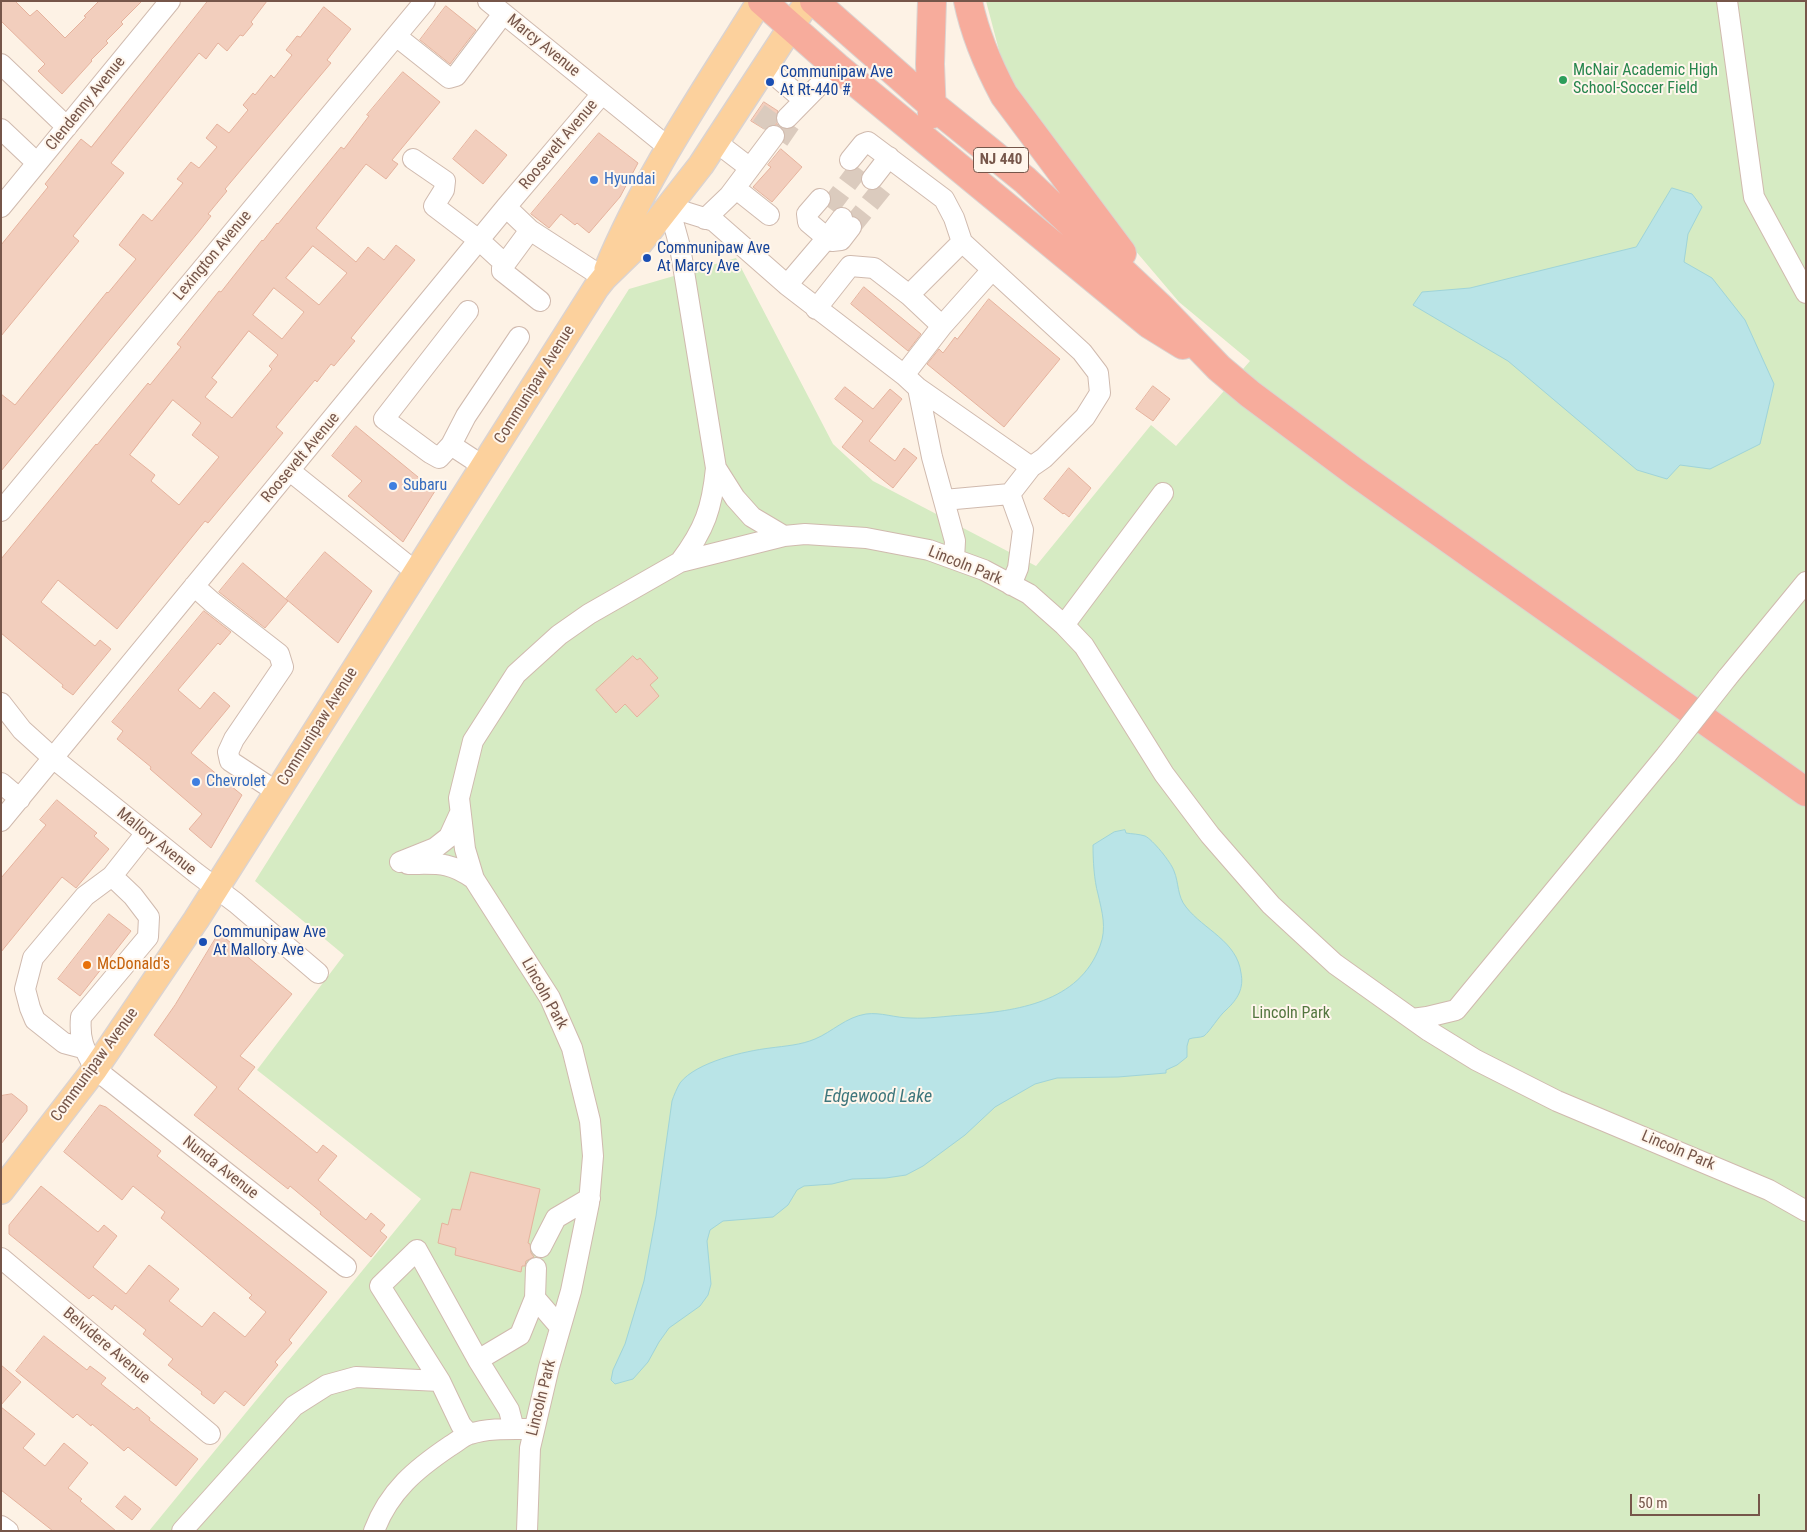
<!DOCTYPE html>
<html>
<head>
<meta charset="utf-8">
<style>
  body { margin:0 }
  #map { position:relative; width:1807px; height:1532px; overflow:hidden; background:#fdf2e5; font-family:"Roboto Condensed",sans-serif }
  canvas { display:block }
  .frame { position:absolute; inset:0; border:2px solid #76564a; pointer-events:none }
  .scale { position:absolute; left:1630px; top:1494px; width:130px; height:22px; box-sizing:border-box; border:2px solid #76564a; border-top:0; padding-left:6px; font-size:15px; line-height:18px; white-space:nowrap; color:#76564a; -webkit-text-stroke:4px #fff6ec; paint-order:stroke }
</style>
</head>
<body>
<div id="map">
<canvas width="1807" height="1532"></canvas>
<div class="frame"></div>
<div class="scale">50 m</div>
</div>
<script>
const c = document.querySelector('canvas').getContext('2d');
c.lineJoin = 'round';
function fill(path, color) {
  c.fillStyle = color;
  c.fill(path, 'evenodd');
}
function stroke(path, color, width, dash) {
  c.strokeStyle = color;
  c.lineWidth = width;
  c.lineCap = dash ? 'butt' : 'round';
  c.setLineDash(dash || []);
  c.stroke(path);
}
function drawText(font, color, halo, rows, align = 'center') {
  c.font = font + ' "Roboto Condensed",sans-serif';
  c.lineWidth = 4;
  c.setLineDash([]);
  c.textBaseline = 'middle';
  c.strokeStyle = halo;
  c.fillStyle = color;
  for (const [text, x, y, turn = 0] of rows) {
    c.save();
    c.translate(x, y);
    c.rotate((+turn || 0) * Math.PI / 180);
    c.textAlign = isNaN(turn) ? turn : align;
    if (halo) c.strokeText(text, 0, 0);
    c.fillText(text, 0, 0);
    c.restore();
  }
}
fill(new Path2D(`
  M986,1h820v1530h-1657l272,-332 -164,-129 87,-115 -89,-74 374,-592 107,-31 97,186 40,37 163,85 115,-141 25,21 74,-85 -71,-59 -85,-100 -89,-129z`), '#d6ebc3');
const water = new Path2D(`
  M1672,188l20,6 10,13 -14,27 -4,28 28,16 33,42 29,64 -14,60 -50,25 -30,-4 -13,14 -30,-9 -129,-109 -95,-56 9,-13 48,-4 166,-41z
  M1125,830l1,3c6,1 13,1 19,3 7,3 26,26 29,35 5,12 3,25 12,36 18,23 51,34 55,66 3,15 -3,26 -15,37 -8,7 -15,20 -22,26 -4,2 -10,1 -15,3l-2,7v11l-10,8 -11,5v3l-48,4 -61,1 -22,6 -40,23 -30,28 -42,31 -17,9 -20,3 -34,1 -20,5 -28,2 -7,4 -9,15 -15,12 -50,4 -13,9 -3,11 4,43 -3,11 -8,11 -31,22 -10,14 -11,20 -15,17 -18,5 -4,-4 2,-10 12,-26 19,-63 12,-65 16,-115c2,-6 5,-13 8,-18 16,-21 65,-32 90,-35 15,-2 31,-3 45,-9 17,-7 31,-22 51,-25 15,-2 29,4 45,4 17,1 35,-2 53,-3 52,-4 115,-12 136,-69 7,-18 2,-34 -2,-52 -4,-14 -5,-34 -5,-49l21,-13z`);
fill(water, '#b9e4e7');
stroke(water, '#9fd4d9', 1);
const building = new Path2D(`
  M1,1h14l15,15 7,-6 28,28 21,-21 -2,-1 15,-15h43l-21,21 2,2 -17,17 2,2 -17,17 1,1 -30,33 -24,-23 7,-7 -44,-43z
  M208,1h59l-16,21 2,2 -10,12 -3,-1 -13,16 -9,-8 -12,16 -7,-6 -88,110 13,10 -51,63 6,5 -78,95v-91l47,-58 -3,-3 36,-45 10,8z
  M446,6l30,24 -26,34 -30,-24z
  M324,7l27,22 -24,31 4,3 -106,126 2,2 -19,23 3,2 -11,14 -199,241v-77l14,11 92,-113 1,1 28,-34 -17,-14 24,-31 9,7 31,-38 -6,-4 14,-17 8,6 18,-21 -11,-9 11,-14 12,9 19,-23 -5,-5 10,-12 2,2 16,-20 3,3 18,-23 -6,-5 11,-14 3,1z
  M403,72l37,30 -48,58 6,4 -12,15 -20,-15 -50,64 40,34 12,-15 16,13 12,-15 19,15 -64,78 4,3 -21,25 -3,-2 -14,18 -2,-2 -39,47 7,6 -75,90 -3,-2 -88,108 -59,-49 -17,22 54,44 5,-6 11,9 -38,46 -11,-8 1,-2 -62,-52v-74l95,-115 1,1 51,-62 2,2 31,-38 -4,-3 42,-53 2,1 41,-52 1,1 14,-18 1,1 63,-77 3,2 25,-33 -2,-1zM313,246l34,27 -28,32 -33,-27zM274,288l30,24 -22,27 -29,-24zM249,331l29,24 -9,11 3,3 -40,49 -27,-21 12,-15 -5,-4zM173,400l28,23 -9,12 27,22 -40,48 -28,-24 4,-6 -25,-20z
  M764,102l14,9 -3,10 3,4h-8l-6,4 -13,-8z
  M476,130l31,25 -24,29 -30,-25z
  M599,133l39,30 -18,34 -31,36 -12,-10 -2,2 -14,-11 -12,14 -18,-14z
  M781,149l21,18 -30,35 -19,-15 18,-20 -3,-2z
  M864,287l57,47 -13,17 -57,-47z
  M989,299l71,60 -56,68 -77,-63 12,-15 4,4 12,-16 2,2z
  M1153,386l17,13 -17,22 -17,-12z
  M845,387l28,22 17,-20 12,10 -33,42 26,20 9,-13 13,10 -24,30 -51,-41 21,-26 -28,-22z
  M356,426l79,65 -32,51 -55,-46 14,-15 -30,-25z
  M1069,468l22,20 -22,29 -5,-4 -1,1 -19,-15z
  M325,552l47,39 -34,52 -52,-44z
  M243,563l45,38 -23,27 -46,-36z
  M204,611l27,21 -11,13 -2,-2 -40,47 22,19 14,-17 16,14 -39,47 51,42 -31,53 -22,-19 13,-15 -52,-45 1,-2 -34,-28 6,-8 -11,-9z
  M633,656l4,4 3,-2 18,20 -8,7 9,11 -22,21 -12,-13 -9,9 -20,-23z
  M57,800l40,33 -3,3 15,13 -33,39 -14,-11 -61,75v-74l45,-53 -6,-5z
  M109,914l22,17 -51,65 -22,-17z
  M219,933l73,61 -52,62 15,11 -17,22 79,64 6,-8 14,11 -19,24 48,40 5,-7 14,12 -5,6 7,6 -16,20 -51,-43 1,-2 -31,-26 -2,3 -94,-74 23,-28 -63,-52 21,-30z
  M12,1094l15,12v5l-26,33v-48z
  M100,1105l6,2 55,44 -4,5 170,136 -38,48 3,3 -17,19 3,3 -34,41 -19,-15 -11,13 -13,-10 1,-2 -34,-27 5,-6 -30,-25 3,-4 -31,-25 -3,5 -19,-15 -4,4 -80,-65v-9l32,-39 57,46 6,-7 13,11 -24,31 33,27 23,-29 30,24 -10,12 33,26 12,-15 31,25 21,-25 -17,-14 3,-3 -91,-77 4,-6 -32,-26 -11,14 -58,-48z
  M471,1172l69,17 -12,54 2,1 1,9 3,4 -8,4 -1,5h-3l-1,6 -66,-17 1,-7 -18,-5 4,-20 6,2 4,-16 8,1z
  M44,1336l43,34 3,-4 16,12 -5,6 33,26 3,-3 13,11 -1,2 49,39 -22,27 -48,-39 -4,4 -32,-27 -1,2 -14,-12 -4,4 -57,-47z
  M1,1365l20,17 -20,23z
  M1,1407l34,27 -12,14 22,18 19,-23 24,20 -20,25 14,11 -2,2 36,30h-63l-52,-41z
  M125,1496l16,13 -9,11 -16,-13z`);
fill(building, '#f2cebd');
stroke(building, '#e5b29d', 1);
stroke(new Path2D(`
  M761,127l13,-18
  M779,140l13,-19
  M829,208l31,-41
  M851,227l32,-40`), '#dbcbbe', 20, [20, 10]);
const minor = new Path2D(`
  M488,1l180,146
  M1727,1l27,196 52,96
  M396,36l53,42 7,-2 47,-62
  M1,64l66,63
  M765,67l39,33
  M787,118l50,-51
  M1,129l36,34
  M716,142l34,26
  M413,159l32,22 -1,9 -10,16 46,35 25,23
  M850,160l13,-16 5,-2 76,57 10,19 8,24
  M872,179l17,-22
  M735,188l34,27
  M1,207l169,-206
  M506,207l24,23 74,48
  M669,207l45,14 73,64 117,90 14,13 14,69 23,84 -1,18
  M669,207l11,40 36,221c-4,40 -11,61 -36,94
  M842,218l-15,20 5,3 9,-1 10,-13
  M705,219l24,-23 45,-60
  M530,230l-28,38v3l38,30
  M787,285l40,-47 -19,-16 -1,-8 13,-15
  M816,309l34,-43 24,2 35,27 53,-53 120,110 16,21 2,20 -15,24 -41,41 -13,9 -21,27
  M942,326l50,-56
  M904,375l38,-49 -33,-31
  M918,388l113,79
  M451,445l-12,13 -9,-5 -46,-34 84,-108
  M483,466l-32,-21 15,-29 53,-79
  M716,468l19,30 17,19 32,19
  M290,471l126,101
  M944,500l66,-6 13,36 -5,38 -7,17
  M1,511l424,-510
  M194,586l18,16 67,52 4,13 -49,72 -6,13 2,9 47,31
  M1064,625l99,-132
  M1727,678l79,-96
  M1,703l21,27 31,28 143,115 40,30 82,70
  M1,783l19,16
  M1,821l505,-614 95,-112
  M400,862l35,-14 14,-11 11,-24
  M408,864c29,0 41,-3 66,15
  M112,876l21,20 16,21 -1,20 -67,80c-2,23 3,32 14,52l251,198
  M1412,1019l15,-2 29,-7 211,-256
  M83,1048l-19,-5 -29,-23 -5,-12 -5,-19 8,-31 52,-62 27,-20 34,-43
  M541,1247l15,-29 34,-20
  M1,1258l209,176
  M536,1268l-1,30 25,29
  M478,1360l42,-25 15,-37
  M469,1434l-8,-9 -21,-44 -60,-95 37,-36 61,110 31,50 5,19
  M1,1526l7,5
  M182,1531l112,-125 33,-21 29,-8 84,4
  M374,1531c15,-40 42,-62 76,-85 7,-4 13,-10 20,-12 18,-6 40,-5 58,-5
  M527,1531l3,-83 19,-81 22,-76 18,-88 4,-47 -3,-35 -18,-73 -22,-50 -76,-119 -9,-30 -6,-51 14,-57 43,-67 43,-39 30,-21 91,-52 104,-26 21,-2 61,4 63,12 55,20 45,24 35,31 20,21 80,128 46,61 61,70 64,59 94,67 47,29 81,41 212,89 37,21`);
const major = new Path2D(`
  M607,269c40,-96 99,-180 153,-268
  M1,1191l94,-122 101,-149 400,-632 8,-10 36,-35 61,-78 107,-164`);
const highway = new Path2D(`
  M762,1l75,66 312,257 34,21
  M814,1l117,103 94,76 137,129 57,59 31,26 106,79 450,319
  M932,1l-2,63 2,50
  M968,1c7,34 20,64 36,94l118,158`);
stroke(minor, '#d0baae', 22);
stroke(major, '#dbd3d0', 28);
stroke(highway, '#dbd3d0', 30);
stroke(minor, '#fff', 20);
stroke(major, '#fcd19d', 25);
stroke(highway, '#f7ac9c', 28);
const minorBridge = new Path2D(`
  M1667,754l60,-76`);
stroke(minorBridge, '#d0baae', 22, []);
stroke(minorBridge, '#fff', 20);
for (const [x, y, r, color] of [
  [1563,80,5,"#2e9e5b"],
  [770,82,5,"#1a4fb4"],
  [594,180,5,"#3f7fe0"],
  [647,258,5,"#1a4fb4"],
  [393,486,5,"#3f7fe0"],
  [196,782,5,"#3f7fe0"],
  [203,942,5,"#1a4fb4"],
  [87,965,5,"#e8710a"]
]) {
  const dot = new Path2D();
  dot.arc(x, y, r, 0, 2 * Math.PI);
  c.fillStyle = color;
  c.fill(dot);
  stroke(dot, '#fff6ec', 2);
}
for (const [x, y, w] of [
  [1001,160,55]
]) {
  const box = new Path2D();
  box.roundRect(x - w / 2, y - 12.5, w, 25, 4);
  c.fillStyle = '#fff6ec';
  c.fill(box);
  stroke(box, '#76564a', 1);
}
drawText('bold 15px', '#76564a', null, [
  ["NJ 440",1001,160]
]);
drawText('16px', '#76564a', '#fff6ec', [
  ["Marcy Avenue",543,46,39],
  ["Clendenny Avenue",86,104,-51],
  ["Roosevelt Avenue",559,145,-50],
  ["Lexington Avenue",213,256,-50],
  ["Communipaw Avenue",535,385,-58],
  ["Roosevelt Avenue",301,458,-50],
  ["Lincoln Park",965,566,22],
  ["Communipaw Avenue",318,727,-58],
  ["Mallory Avenue",156,842,39],
  ["Lincoln Park",544,994,61],
  ["Communipaw Avenue",95,1065,-54],
  ["Lincoln Park",1678,1151,23],
  ["Nunda Avenue",220,1168,38],
  ["Belvidere Avenue",106,1346,40],
  ["Lincoln Park",542,1398,-76]
]);
drawText('16px', '#27864d', '#fff6ec', [
  ["McNair Academic High",1573,71],
  ["School-Soccer Field",1573,89]
], 'left');
drawText('16px', '#164399', '#fff6ec', [
  ["Communipaw Ave",780,73],
  ["At Rt-440 #",780,91],
  ["Communipaw Ave",657,249],
  ["At Marcy Ave",657,267],
  ["Communipaw Ave",213,933],
  ["At Mallory Ave",213,951]
], 'left');
drawText('16px', '#366cbe', '#fff6ec', [
  ["Hyundai",604,180],
  ["Subaru",403,486],
  ["Chevrolet",206,782]
], 'left');
drawText('16px', '#c56008', '#fff6ec', [
  ["McDonald's",97,965]
], 'left');
drawText('16px', '#53763f', '#fff6ec', [
  ["Lincoln Park",1291,1014]
]);
drawText('italic 18px', '#3d767c', '#fff6ec', [
  ["Edgewood Lake",878,1097]
]);
</script>
</body>
</html>
